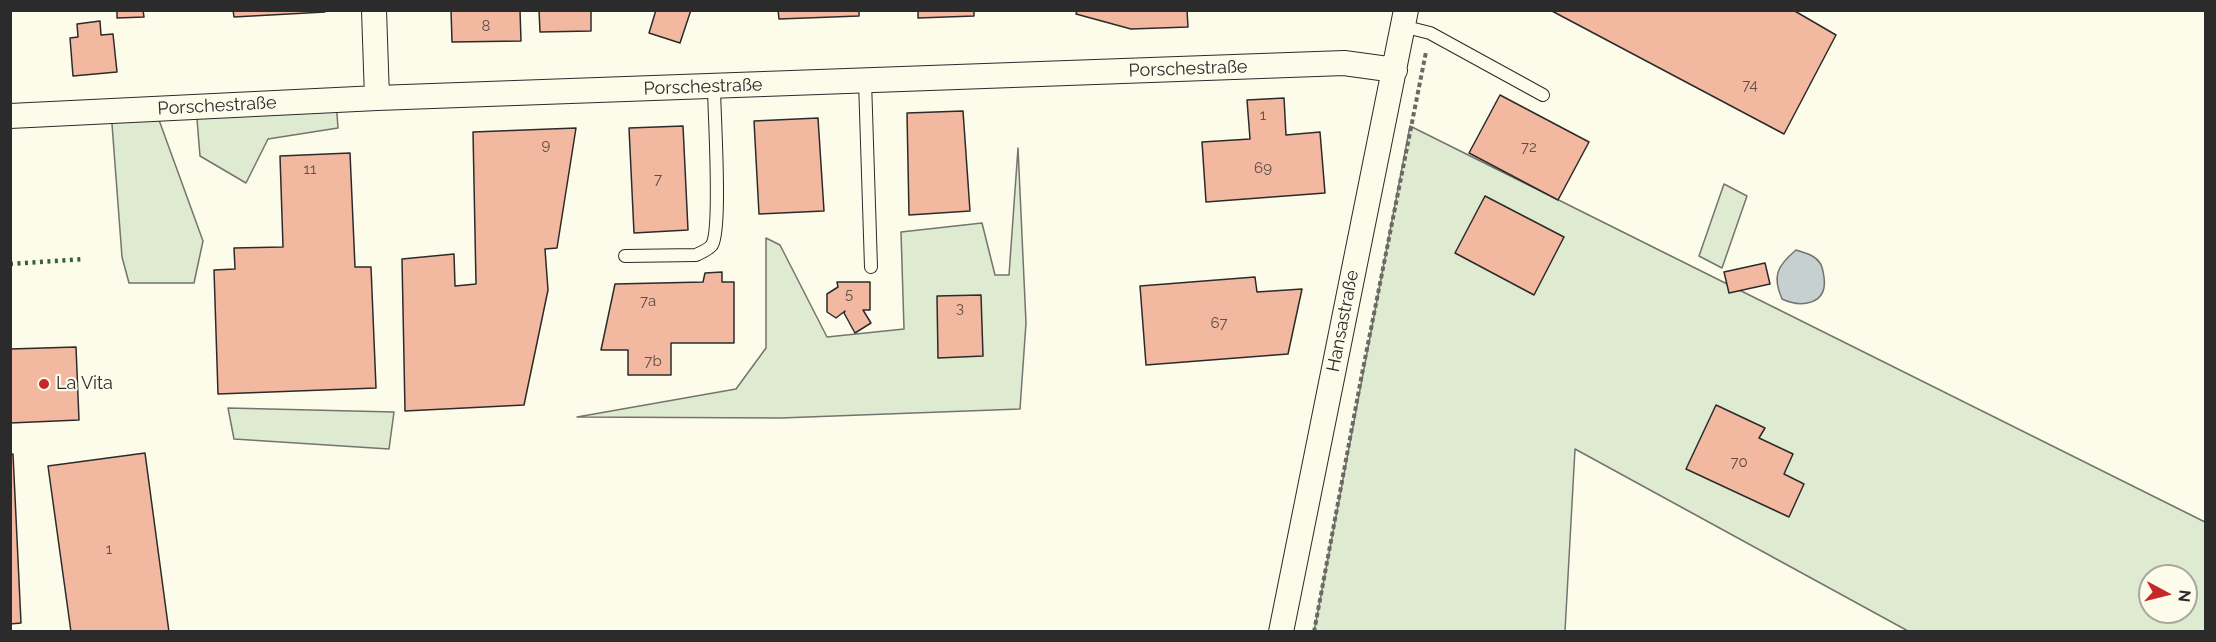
<!DOCTYPE html>
<html>
<head>
<meta charset="utf-8">
<style>
  body { margin:0 }
  #map { position:relative; width:2216px; height:642px; overflow:hidden; background:#fdfbea; font-family:Raleway,sans-serif }
  canvas { display:block }
  .frame { position:absolute; inset:0; border:12px solid #2b2b2b; pointer-events:none }
  .north { position:absolute; left:2138px; top:564px; width:60px; height:60px; box-sizing:border-box; background:#fdfbea; border:2px solid #a9a89e; border-radius:50%; rotate:97deg; font-size:16px; font-weight:700; line-height:24px; text-align:center; color:#2b2b2b }
  .north::after { content:''; display:block; margin:auto; width:21px; height:27px; background:#c62828; clip-path:polygon(50% 0,100% 100%,50% 72%,0 100%) }
</style>
</head>
<body>
<div id="map">
<canvas width="2216" height="642"></canvas>
<div class="frame"></div>
<div class="north">N</div>
</div>
<script>
const c = document.querySelector('canvas').getContext('2d');
c.lineJoin = 'round';
function fill(path, color) {
  c.fillStyle = color;
  c.fill(path, 'evenodd');
}
function stroke(path, color, width, dash) {
  c.strokeStyle = color;
  c.lineWidth = width;
  c.lineCap = dash ? 'butt' : 'round';
  c.setLineDash(dash || []);
  c.stroke(path);
}
function drawText(font, color, halo, rows, align = 'center') {
  c.font = font + ' Raleway,sans-serif';
  c.lineWidth = 4.5;
  c.setLineDash([]);
  c.textBaseline = 'middle';
  c.strokeStyle = halo;
  c.fillStyle = color;
  for (const [text, x, y, turn = 0] of rows) {
    c.save();
    c.translate(x, y);
    c.rotate((+turn || 0) * Math.PI / 180);
    c.textAlign = isNaN(turn) ? turn : align;
    if (halo) c.strokeText(text, 0, 0);
    c.fillText(text, 0, 0);
    c.restore();
  }
}
const green = new Path2D(`
  M336,100l2,28 -70,11 -22,44 -46,-27 -4,-49z
  M155,109l48,132 -9,42h-65l-7,-26 -11,-146z
  M1410,126l795,396v109h-297l-333,-182 -10,182 -251,1zM2150,576h36v36h-36z
  M1018,148l8,175 -6,86 -239,9 -204,-1 159,-28 30,-41v-110l14,7 47,92 77,-8 -3,-97 81,-9 13,52h14z
  M1724,184l23,12 -25,72 -23,-12z
  M228,408l166,4 -5,37 -155,-10z`);
fill(green, '#deebd1');
stroke(green, '#74746e', 1.5);
const water = new Path2D(`
  M1796,250c9,3 19,5 24,13 3,4 3,10 4,14 4,28 -23,31 -42,22 -10,-23 -5,-33 14,-49z`);
fill(water, '#c7d0d0');
stroke(water, '#74746e', 1.5);
const building = new Path2D(`
  M117,10h26l1,7 -27,1z
  M233,10h92v2l-91,5z
  M451,10h69l1,31 -69,1z
  M539,10h52v21l-51,1z
  M656,10h35l-11,33 -31,-10z
  M778,10h81v6l-80,3z
  M918,10h56v6l-56,2z
  M1077,10h110l1,17 -57,2 -55,-15z
  M1550,10h243l43,25 -52,99z
  M100,21l1,14 12,-1 4,38 -44,4 -3,-38 8,-1 -1,-13z
  M1500,95l89,47 -31,58 -89,-47z
  M1284,98l2,37 34,-3 5,61 -119,9 -4,-60 48,-3 -3,-39z
  M963,111l7,100 -61,4 -2,-102z
  M818,118l6,93 -65,3 -5,-93z
  M683,126l5,104 -54,3 -5,-105z
  M576,128l-19,120 -12,1 3,41 -24,115 -119,6 -3,-152 52,-5 1,32 21,-2 -3,-152z
  M350,153l5,114h16l5,121 -158,6 -4,-124 21,-1 -1,-21 49,-1 -3,-91z
  M1485,196l79,41 -30,58 -79,-42z
  M1765,263l5,21 -41,9 -5,-21z
  M722,272v10h12v61h-63v32h-43v-25h-27l14,-66 88,-2 2,-9z
  M1255,277l2,15 45,-3 -14,65 -142,11 -6,-79z
  M837,282h33v28h-7l8,13 -16,10 -11,-20 1,-2 -9,7 -9,-6v-18l11,-7z
  M981,295l2,61 -45,2 -1,-62z
  M76,347l3,73 -69,3v-74z
  M1716,405l49,23 -6,10 34,16 -9,20 20,10 -15,33 -103,-48z
  M145,453l24,179h-98l-23,-166z
  M10,454h3l8,169 -11,1z`);
fill(building, '#f2b8a0');
stroke(building, '#2b2b2b', 1.5);
const lane = new Path2D(`
  M1402,26l28,7 113,62
  M865,81l6,186
  M625,256l71,-1c6,-3 12,-5 16,-10 10,-17 2,-132 2,-159`);
const street = new Path2D(`
  M374,10l3,88
  M10,116l367,-18 967,-35 51,7
  M1281,632l125,-622`);
stroke(lane, '#2b2b2b', 14);
stroke(street, '#2b2b2b', 26);
stroke(new Path2D(`
  M1314,632l47,-253 65,-327`), '#6a6964', 4, [4.5, 3]);
stroke(lane, '#fdfbea', 12);
stroke(street, '#fdfbea', 24);
stroke(new Path2D(`
  M10,264l73,-5`), '#34623c', 4.5, [3, 4.5]);
for (const [x, y, r, color] of [
  [44,384,6,"#c62828"]
]) {
  const dot = new Path2D();
  dot.arc(x, y, r, 0, 2 * Math.PI);
  c.fillStyle = color;
  c.fill(dot);
  stroke(dot, '#fdfbea', 2);
}
drawText('15px', '#5d4e48', null, [
  ["8",486,26],
  ["74",1750,85],
  ["1",1263,115],
  ["9",546,145],
  ["72",1529,147],
  ["69",1263,168],
  ["11",310,169],
  ["7",658,179],
  ["5",849,294],
  ["7a",648,301],
  ["3",960,308],
  ["67",1219,323],
  ["7b",653,361],
  ["70",1739,462],
  ["1",109,549]
]);
drawText('18px', '#2b2b2b', '#fdfbea', [
  ["Porschestraße",1188,69,-2],
  ["Porschestraße",703,87,-2],
  ["Porschestraße",217,106,-3],
  ["Hansastraße",1343,321,-79]
]);
drawText('18px', '#2b2b2b', '#fdfbea', [
  ["La Vita",56,384]
], 'left');
</script>
</body>
</html>
